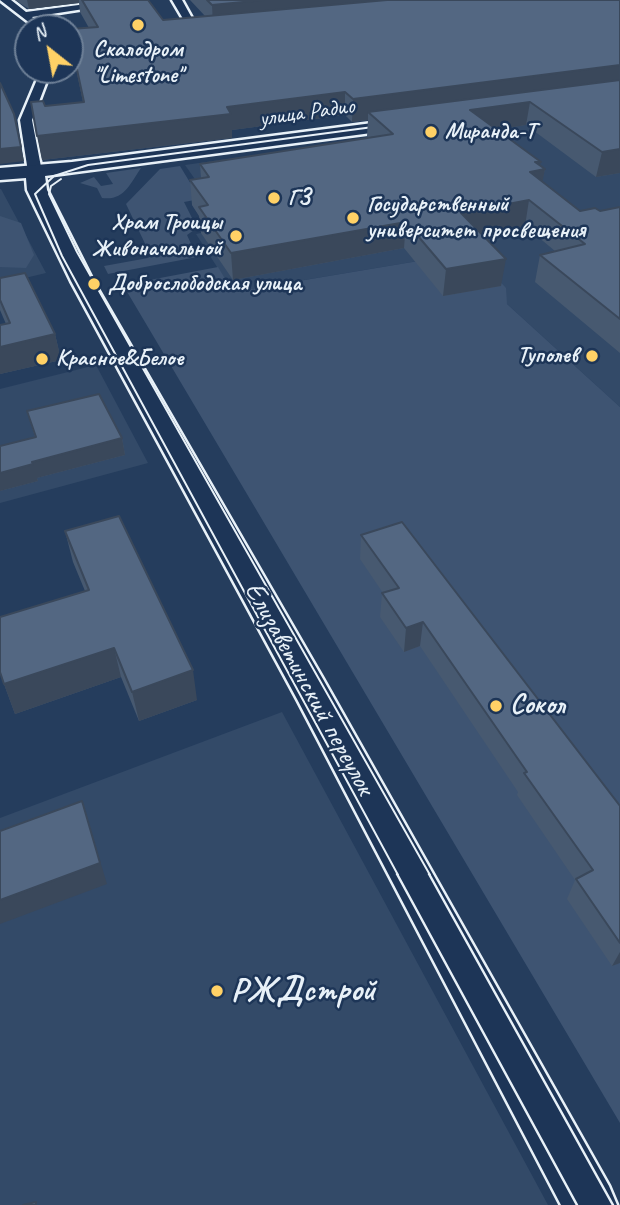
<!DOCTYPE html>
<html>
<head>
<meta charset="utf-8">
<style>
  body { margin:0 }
  #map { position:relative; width:620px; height:1205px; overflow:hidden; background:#253d5d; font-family:Caveat,sans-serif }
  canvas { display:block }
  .north { position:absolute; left:14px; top:14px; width:70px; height:70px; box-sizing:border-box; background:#1d3557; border:2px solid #6e8097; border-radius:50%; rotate:329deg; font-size:19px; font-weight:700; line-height:28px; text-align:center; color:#e8f1f8 }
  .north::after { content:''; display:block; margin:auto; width:24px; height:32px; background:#ffd166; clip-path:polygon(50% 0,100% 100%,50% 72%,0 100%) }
</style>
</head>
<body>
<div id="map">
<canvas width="620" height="1205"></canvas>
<div class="north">N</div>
</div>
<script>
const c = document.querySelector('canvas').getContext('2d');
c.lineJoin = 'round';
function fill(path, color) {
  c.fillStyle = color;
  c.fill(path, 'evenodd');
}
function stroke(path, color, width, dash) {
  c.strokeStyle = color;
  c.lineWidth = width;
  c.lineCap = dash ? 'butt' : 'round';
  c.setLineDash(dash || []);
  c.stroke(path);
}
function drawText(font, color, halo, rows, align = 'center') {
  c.font = font + ' Caveat,sans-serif';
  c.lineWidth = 5;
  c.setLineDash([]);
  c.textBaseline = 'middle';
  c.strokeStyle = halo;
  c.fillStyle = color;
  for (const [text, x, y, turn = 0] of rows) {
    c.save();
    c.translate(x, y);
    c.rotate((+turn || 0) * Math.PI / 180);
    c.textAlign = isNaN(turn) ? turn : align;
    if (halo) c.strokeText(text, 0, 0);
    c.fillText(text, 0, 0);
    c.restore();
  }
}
fill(new Path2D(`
  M620,103v304l-113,-103 -35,-52 -239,40 -37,-58 14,-3 -18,-26 19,-3 -26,-37z
  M0,189h1l45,84 -46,11z
  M96,365l52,98 -148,40v-114z
  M282,712l266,493h-548v-387z`), '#334a68');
fill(new Path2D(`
  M180,166l20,33 -16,3 13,26 -10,7 10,22 -89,17 -4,-8 44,-8 3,-2 -25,-52 34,-35z
  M141,168c-11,16 -17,33 -39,30l-5,-10 -17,-5 14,-6 7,9 12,-2 -7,-11z
  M0,216l21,7 13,32 -8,13 -26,-1z
  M472,252l34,36 1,16 113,103v716l-497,-838 95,-18 15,25z`), '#3e5472');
const street = new Path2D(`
  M0,0h11l15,12 90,-12h26l-110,17 8,7 -5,3z
  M172,0h10l16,29h12v4l-18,1z
  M41,70h10l-19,50 10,52 -7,4 -7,-4 -8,-52z`);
const secondary = new Path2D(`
  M411,118l9,5 -3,4 -372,49 2,14 46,91 230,398 286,507 8,19h-56l-264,-506 -226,-418 -44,-91 -1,-12 -26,2v-12l72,-6z`);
stroke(street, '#e8f1f8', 5);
stroke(secondary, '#e8f1f8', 5);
fill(street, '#1d3557');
fill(secondary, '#1d3557');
stroke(new Path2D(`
  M388,125l-300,40 -34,11 -19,18 27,62 336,619
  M61,179l-10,7 -2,8 28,58 353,623`), '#e8f1f8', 2);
stroke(new Path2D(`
  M397,874l180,331
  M429,874l184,331`), '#e8f1f8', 2.5);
fill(new Path2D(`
  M15,0h133l15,20 42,-4 -15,-16h430v173l-24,4 -70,-52 -29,4 48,40 -3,12 38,30h20l20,-4v146l-85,-71 5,-27 15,-4 -30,-25 -43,8 19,52 -58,10 -39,-48 -171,32 -32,-47 -2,-17 -7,-11 -2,-25 11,-2 -1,-14 169,-26 -2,-2 1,-16 -16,2 -7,-7 -113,15v8l-190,22 3,-54 38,-4 -13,-62 19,-12 -9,-16 -1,-9 -50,6z
  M0,278l55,56 6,26 -61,14v-49l6,-1 -6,-14z
  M27,411l95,27 3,17 -88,23 1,3 -38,10v-45l35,-9z
  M65,531l132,169 -58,21 -18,-44 -106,37 -11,-30 81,-93 -12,-29z
  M361,535l259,271v157l-8,3 -45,-67 8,-19 -58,-85 1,-3 -98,-146 -16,6 -24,-35 2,-24h1l-23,-34z`), '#475970');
fill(new Path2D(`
  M27,0h52v3l-50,6z
  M264,0h219l-270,25 -1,-20z
  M620,65v21l-252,26v8l-16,2 1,-23z
  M345,92v23l-113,15v8l-190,22 -5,-24 190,-29z
  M530,102l-4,23 -58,9 2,-24z
  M21,147l3,14 -24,3v-15z
  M620,149v24l-24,4 6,-25z
  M535,162h6l-2,8 6,-1 -5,25 -10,-22z
  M529,200l-4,26 -67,13 3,-26z
  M406,222l-2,26 -171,32 -2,-27z
  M506,259l-5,27 -58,10 3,-27z
  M55,334l6,26 -61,14v-27z
  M122,438l3,17 -88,23 1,3 -38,10v-18l32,-11z
  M423,622l-3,24 -16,6 2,-24z
  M114,648l7,29 -106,37 -11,-30z
  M193,670l4,30 -58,21 -7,-29z
  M82,801l25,83 -107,40v-24z
  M620,952v11l-8,3z`), '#3a485b');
const building = new Path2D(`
  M82,0h66l15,20 224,-20h233v65l-267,34 -8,-7 -118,15 4,7 -194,22 -6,-34 12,-1 2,5 39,-4 -14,-65v-8l28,-2z
  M207,0h57l-52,5z
  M620,80v69l-18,3 -72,-50 -60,8 71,52h-6l10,7 -15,3 50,39 15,-3 5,3 20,-4v112l-80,-64 45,-11 -56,-44 -68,13 45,46 -60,10 -40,-47 -175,31 -32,-46 9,-2 -18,-25 19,-3 -9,-13 193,-30 -25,-22z
  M0,83l14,31 7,33 -21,2z
  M25,273l30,61 -55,13v-22l10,-2 -10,-23v-22z
  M99,394l23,44 -90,24 1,2 -33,9v-27l36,-9 -9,-26z
  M119,516l74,154 -61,22 -18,-44 -110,36 -4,-12v-55l89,-27 -24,-59z
  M402,522l218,284v137l-44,-64 17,-9 -69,-97 3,-1 -104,-150 -17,6 -24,-35 17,-5 -38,-53z
  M82,801l18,62 -100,37v-69z
  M36,1202v3h-13z`);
fill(building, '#536782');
stroke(building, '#3a485b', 2);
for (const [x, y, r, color] of [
  [138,25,7,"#ffd166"],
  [431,132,7,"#ffd166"],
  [274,198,7,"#ffd166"],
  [353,218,7,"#ffd166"],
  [236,236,7,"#ffd166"],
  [94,284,7,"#ffd166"],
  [592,356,7,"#ffd166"],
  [42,359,7,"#ffd166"],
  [496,706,7,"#ffd166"],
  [217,991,7,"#ffd166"]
]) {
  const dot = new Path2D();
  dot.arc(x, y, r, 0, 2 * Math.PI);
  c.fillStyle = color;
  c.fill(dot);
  stroke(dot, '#1d3557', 2.5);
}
drawText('bold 23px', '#e8f1f8', '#1d3557', [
  ["Скалодром",138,50,"center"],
  ["\"Limestone\"",138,76,"center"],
  ["Миранда-Т",445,132],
  ["ГЗ",288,198],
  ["Государственный",367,205],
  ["университет просвещения",367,231],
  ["Храм Троицы",222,223,"right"],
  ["Живоначальной",222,249,"right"],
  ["Доброслободская улица",108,284],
  ["Туполев",578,356,"right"],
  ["Красное&Белое",56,359]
], 'left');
drawText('23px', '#e8f1f8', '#1d3557', [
  ["улица Радио",307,113,-8]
]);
drawText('28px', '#e8f1f8', '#1d3557', [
  ["Елизаветинский переулок",309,689,61]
]);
drawText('bold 28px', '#e8f1f8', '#1d3557', [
  ["Сокол",510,706]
], 'left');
drawText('bold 33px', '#e8f1f8', '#1d3557', [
  ["РЖДстрой",231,991]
], 'left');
</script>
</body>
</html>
